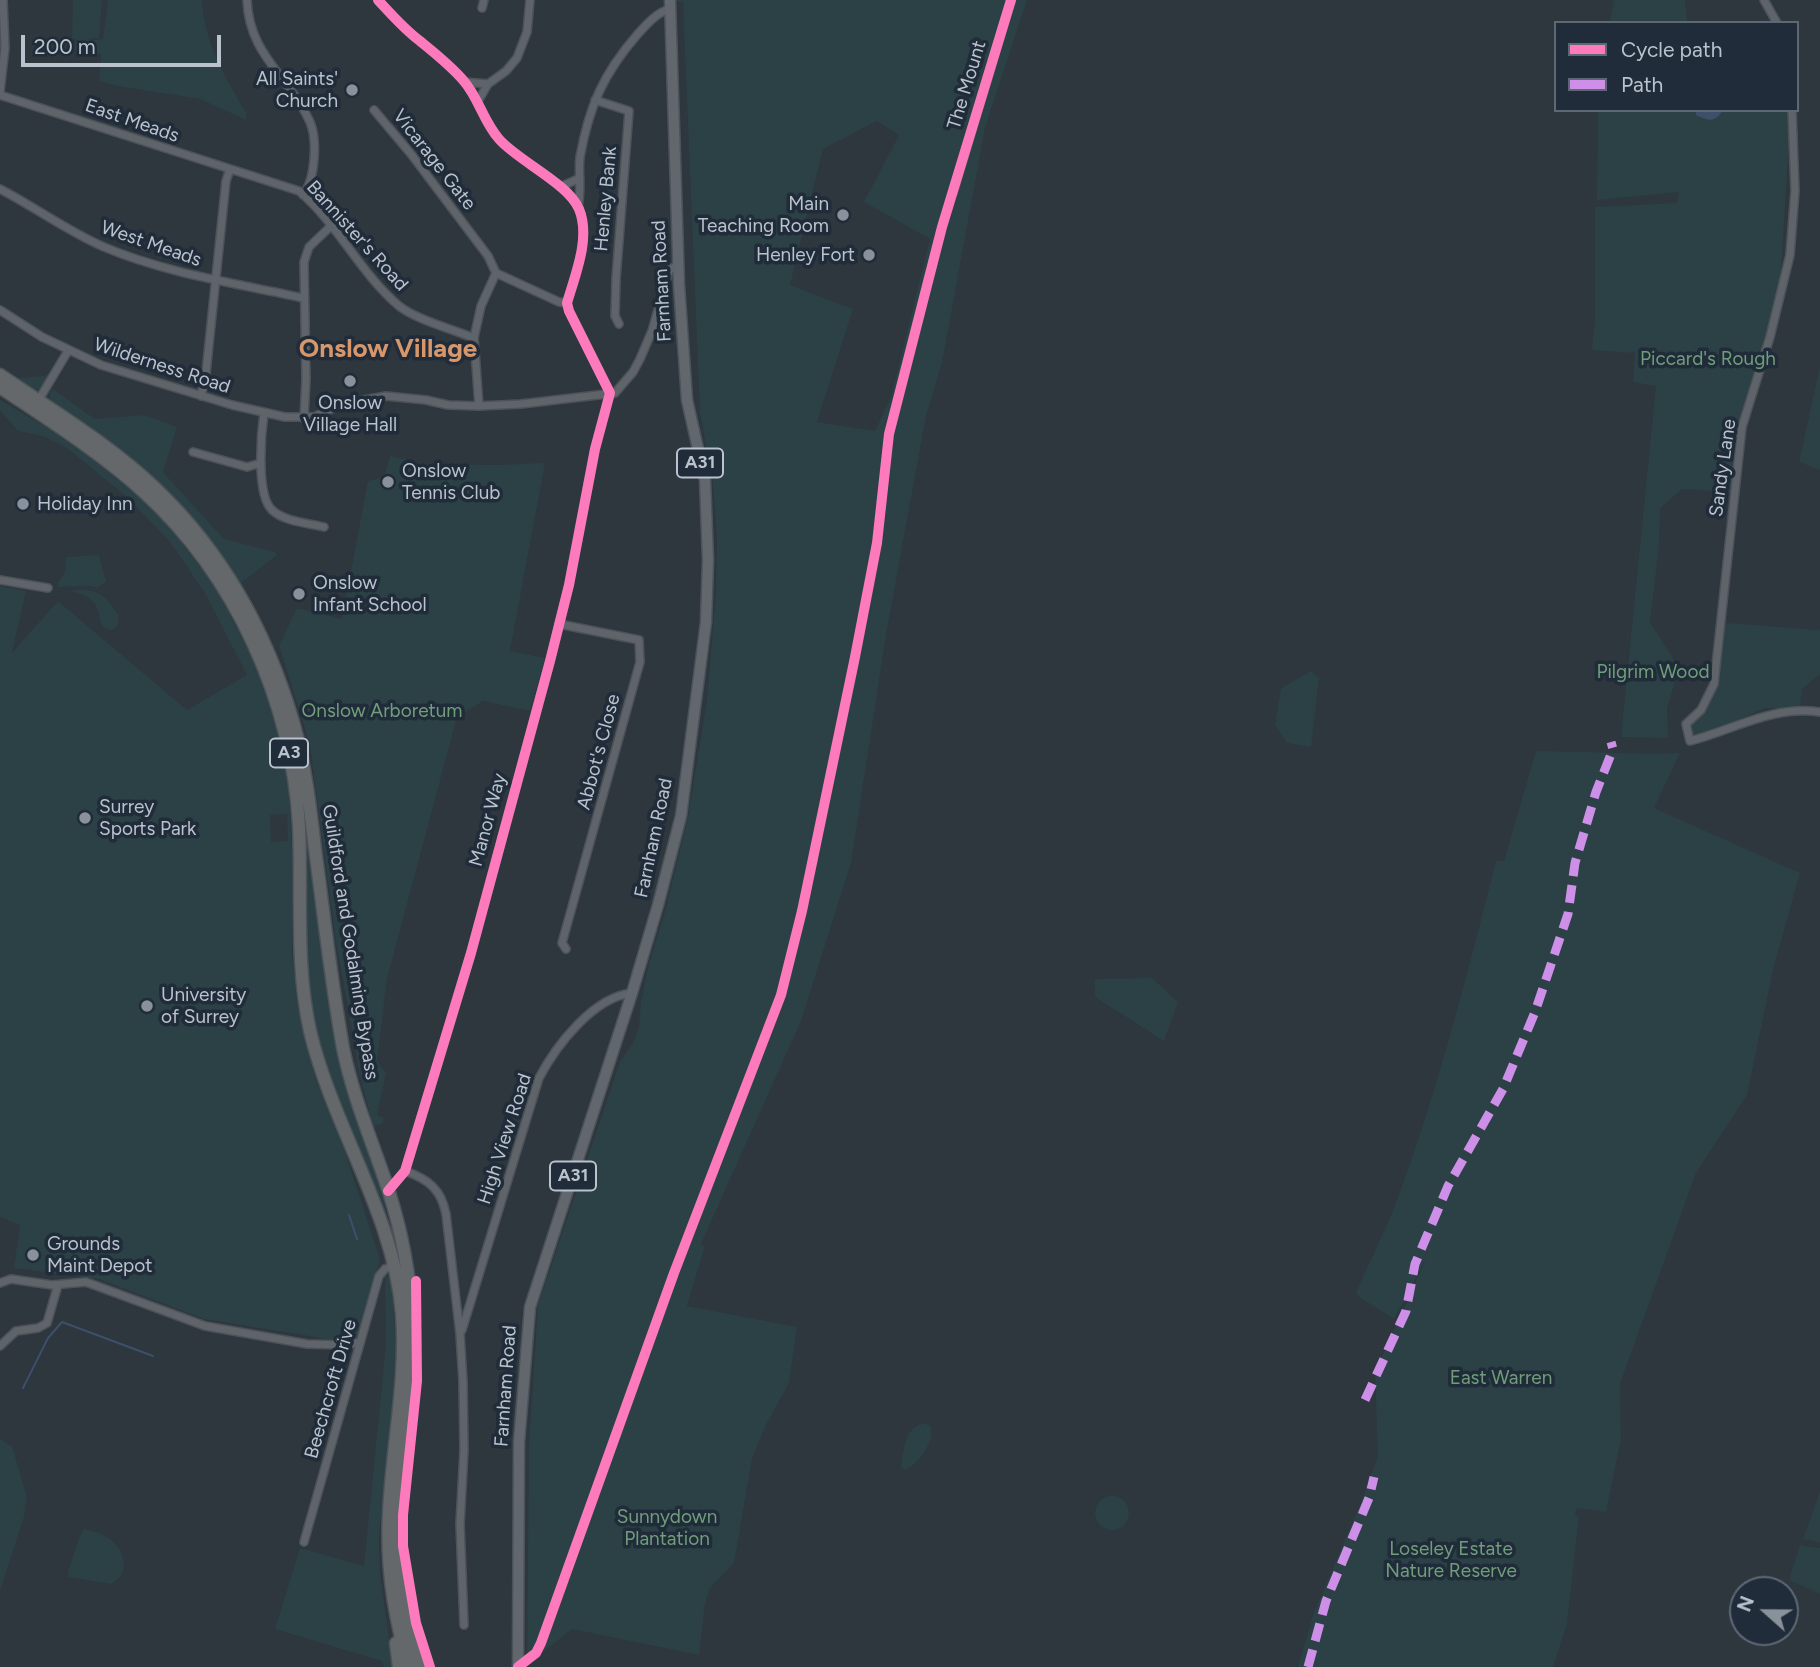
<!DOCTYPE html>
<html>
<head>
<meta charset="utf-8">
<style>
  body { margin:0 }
  #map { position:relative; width:1820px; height:1667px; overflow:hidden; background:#2e363e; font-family:Figtree,sans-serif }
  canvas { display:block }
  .legend { position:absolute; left:1554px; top:21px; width:245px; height:91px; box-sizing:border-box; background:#202c3a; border:2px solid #5e6875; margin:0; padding:9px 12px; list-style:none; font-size:21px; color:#bac2cd }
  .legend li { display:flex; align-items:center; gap:14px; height:35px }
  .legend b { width:35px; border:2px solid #5e6875 }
  .north { position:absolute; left:1729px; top:1576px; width:70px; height:70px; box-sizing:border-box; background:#202c3a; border:2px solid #5e6875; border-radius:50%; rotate:291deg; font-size:19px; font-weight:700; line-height:28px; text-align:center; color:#bac2cd }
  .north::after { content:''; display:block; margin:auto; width:24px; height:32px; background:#89919b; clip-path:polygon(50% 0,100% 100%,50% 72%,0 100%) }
  .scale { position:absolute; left:21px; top:35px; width:200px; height:32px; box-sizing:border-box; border:4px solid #bac2cd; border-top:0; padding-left:9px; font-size:21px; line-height:24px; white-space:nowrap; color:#bac2cd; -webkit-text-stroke:5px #202c3a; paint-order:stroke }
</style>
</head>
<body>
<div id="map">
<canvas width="1820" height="1667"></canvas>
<ul class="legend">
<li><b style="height:9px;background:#fd7abc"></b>Cycle path</li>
<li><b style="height:9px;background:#ce8fe9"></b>Path</li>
</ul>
<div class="north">N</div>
<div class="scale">200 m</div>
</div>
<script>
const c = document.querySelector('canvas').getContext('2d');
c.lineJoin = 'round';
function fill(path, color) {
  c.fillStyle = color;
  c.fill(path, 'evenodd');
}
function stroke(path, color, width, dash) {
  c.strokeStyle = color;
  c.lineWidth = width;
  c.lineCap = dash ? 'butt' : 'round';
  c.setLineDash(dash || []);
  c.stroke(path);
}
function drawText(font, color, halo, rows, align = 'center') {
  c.font = font + ' Figtree,sans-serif';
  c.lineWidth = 7;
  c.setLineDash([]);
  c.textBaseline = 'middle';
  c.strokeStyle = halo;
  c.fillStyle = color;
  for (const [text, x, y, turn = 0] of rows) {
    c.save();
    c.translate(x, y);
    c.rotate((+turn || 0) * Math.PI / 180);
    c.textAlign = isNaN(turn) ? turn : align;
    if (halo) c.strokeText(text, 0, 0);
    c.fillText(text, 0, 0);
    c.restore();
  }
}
fill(new Path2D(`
  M73,0h29l-3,38 -11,1 2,1 -1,11 -15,-1 1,-11h-3z
  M108,0h94c2,41 23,77 44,112v8l-46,-21 -83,-13 -18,-5 2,-27 -8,-2 1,-12 9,-1z
  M671,0h356l-42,128 -43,235 -16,53 -40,219 -35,228 -50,158 -100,223 4,2 -18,60 110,21 -8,56 -23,42 -14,34 -18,104 -24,25 -5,15 -6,52 -127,-26 -45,36 2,-222 9,-138 82,-243 12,-17 7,-18 2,-25 8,-38 16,-52 23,-95 19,-117 9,-108 1,-55 -4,-53 -13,-72 -17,-410zM877,121l22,14 -35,67 66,37 -39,158 -16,34 -58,-9 36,-113 -63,-24 33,-136z
  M1614,0h71l2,23h-77z
  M1598,110h190l2,14 -10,164 -38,126 -12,78 -48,-3 -22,19 -1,37 -9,77 29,46 -12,41 1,29 -47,-1 35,-351 -23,-4 2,-29 -43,-3 3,-33v-110l82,-4 2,-11 -82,8z
  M1820,366v104l-21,-8z
  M51,375c-14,21 -18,18 -37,4z
  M53,389l42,30 50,-4 32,12 -14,45 61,67 51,13 2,3 -36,28 -3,-2c-46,-79 -115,-123 -186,-177l-3,-10z
  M0,400l48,28 44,31 56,46 25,26 43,57 38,73 10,28 14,41 10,54 4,62v106l5,50 7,34 11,41 28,69 37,113 -23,80 -24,1 -129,-21 -105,-40 -85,-11 6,-43 -20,-8v-631l26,5 -14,62 46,-52 129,109 60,-35 -41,-80 -35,-52 -44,-46 -60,-49 -24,-12 -25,-5 -18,-21zM287,814l1,27 -17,1 -1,-27z
  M390,456c13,2 24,7 37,8l68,1 50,-2 -35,188 35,7 -15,53 -47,-10 -26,16 -70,262 -10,81 9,13 -9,42 7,3 -1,5 -10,4 -13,-52 -24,-134 -26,-196 -31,-100 18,-37 45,11 26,-138 16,-4z
  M99,555l7,27 -9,6 -6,-2 -35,1 9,-15 1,-15z
  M70,590c26,-1 33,2 48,24v11l-6,5c-16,-2 -10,-16 -17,-26 -6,-8 -16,-10 -25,-14z
  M1726,623l93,7 1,-2v46l-18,15 -2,19h-34l-73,30 -3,-10 25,-38z
  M1311,671l8,7 -8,69 -24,-4 -12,-18 6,-37z
  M282,701l20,87 43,291 32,94 11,48 -2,1c-29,-75 -62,-148 -77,-227z
  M1536,751c48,0 96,4 144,2l-26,55 146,65 -26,93 -27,129 -51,78 -76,211 1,55 -15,73 -29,-4 -2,7 4,1 -12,108 -14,43h-255l15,-52 47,-110 18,-49 -3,-84 52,-115 -33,62 -35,-22 -3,-4c13,-31 29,-61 41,-93 41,-110 70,-225 99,-339h8z
  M1152,978l26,24 -14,39 -69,-44v-18z
  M385,1275l5,3 2,8 4,60 -3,55 -14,136 1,36 13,94h-9l-2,-6 -107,-32 25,-81 64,18 22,-222z
  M924,1423l7,4c3,16 -12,37 -26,43l-4,-2c2,-17 4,-41 23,-45z
  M0,1439l12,7 15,51 -3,20 -24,74z
  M1820,1492v50l-17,-3z
  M1095 1513a17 17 0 1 1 34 0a17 17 0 1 1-34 0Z
  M84,1529c7,2 15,3 21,7 19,9 28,38 6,48l-42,-7 -1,-5 11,-34z
  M1800,1545l20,3v46l-31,-14z`), '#2b4145');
fill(new Path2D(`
  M1696,110h27c-8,13 -15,11 -27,5z`), '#3c506a');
stroke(new Path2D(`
  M349,1215l8,24
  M23,1388l25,-50 14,-16 91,34`), '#3c506a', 2);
const street = new Path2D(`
  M247,0c2,56 43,77 63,122 5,12 5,25 4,37 -1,13 -3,26 -11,36
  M378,0c13,14 26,29 42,41 16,13 30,24 43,39 16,18 20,41 36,59 19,22 69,44 80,70 12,29 -4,66 -12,94l2,8 41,82 -15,56 -26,136 -19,76 -79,292 -66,218 -17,20
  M1764,0l13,23
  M482,8l2,-8
  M465,82l23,2
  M0,91l5,-43 -2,-48
  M0,95l299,96c39,33 61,82 100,115 18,14 53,23 75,32
  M595,100l34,11 -13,168 -1,37 4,8
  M478,101l10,-17 18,-13 11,-13 10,-26 3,-32
  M374,110l37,44 77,102 8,17 63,29 8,1
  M1792,110l3,81 -5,64 -20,82 -28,90 -28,257 -13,26 -15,14 4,17c43,-11 83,-36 130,-29
  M560,187l20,-9
  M0,189c35,18 67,42 104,58 64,27 132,36 199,51
  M953,193l58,-193
  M578,206c4,-16 0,-33 2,-49 9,-50 23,-83 57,-122 9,-10 20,-23 33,-26
  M0,310l42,27 59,28 131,40 53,12h29l28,-13 44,-8 40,4 22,5 31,1 42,-2 94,-11 18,-21 7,-13 12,-28 17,-60 9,-7
  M201,396l5,-23 20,-192 4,-12
  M38,401l30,-50
  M479,406l-5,-68 7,-32 15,-33
  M264,413c-3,21 -8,82 8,97 13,12 36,13 52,17
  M304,419l2,-40 -2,-117 5,-15 22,-21
  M193,452l54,15 14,-4
  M0,580l48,8
  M559,624l80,16 1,22 -78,281 4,6
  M405,1171c23,8 36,18 41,43l14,120 3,48 1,68 -4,74 4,101
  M0,1283l11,-4 41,6 34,-3 119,44 102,18 37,1 16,-3
  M462,1330l77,-252c17,-32 54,-81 93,-85
  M0,1346l16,-15 22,-3 9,-5 11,-38
  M304,1542l75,-266 6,-7 10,-4`);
const primary = new Path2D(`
  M518,1667l1,-225 11,-135 102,-314 26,-88 23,-89 25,-194 2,-62 -3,-80 -18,-80 -8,-115 -9,-285`);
const highway = new Path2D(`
  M0,375c53,36 110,70 156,114 67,64 111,144 137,233 12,41 17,84 22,127 9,66 16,133 28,199 10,50 30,95 46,144 13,41 21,83 23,126 3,63 -9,124 -13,186 -4,55 3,110 21,163
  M0,387c49,33 100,65 144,105 92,84 148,209 155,334 3,69 -4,137 11,205 23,97 84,183 92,283 5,67 -10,132 -13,199 -3,52 5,104 20,154
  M396,1643l3,24`);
stroke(street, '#4d5258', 10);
stroke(primary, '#4c525a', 13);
stroke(highway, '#4b5259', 15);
stroke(street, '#5f646b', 7);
stroke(primary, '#61676d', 10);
stroke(highway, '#64686b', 12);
stroke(new Path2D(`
  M1365,1400l41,-89 9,-47 33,-78 55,-97 32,-77 33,-98 7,-51 21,-71 17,-43 -2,-7
  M1308,1667l18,-66 43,-103 5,-21`), '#ce8fe9', 9, [18, 9]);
stroke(new Path2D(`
  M378,0c13,14 26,29 42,41 16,13 30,24 43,39 16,18 20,41 36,59 19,22 69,44 80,70 12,29 -4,66 -12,94l2,8 41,82 -15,56 -26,136 -19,76 -79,292 -66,218 -17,20
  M416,1281l1,100 -14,134v31l13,77 14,44
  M518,1667l18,-14 5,-10 133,-370 107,-278 21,-84 53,-254 22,-114 12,-109 53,-207 69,-227`), '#fd7abc', 10);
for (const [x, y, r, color] of [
  [352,90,7,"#89919b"],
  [843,215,7,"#89919b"],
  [869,255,7,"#89919b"],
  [350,381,7,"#89919b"],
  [388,482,7,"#89919b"],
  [23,504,7,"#89919b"],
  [299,594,7,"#89919b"],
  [85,818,7,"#89919b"],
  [147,1006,7,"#89919b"],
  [33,1255,7,"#89919b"]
]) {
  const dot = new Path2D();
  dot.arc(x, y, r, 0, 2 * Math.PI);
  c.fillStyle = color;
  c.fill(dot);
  stroke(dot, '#202c3a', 2.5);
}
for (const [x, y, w] of [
  [700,463,46],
  [289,753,38],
  [573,1176,46]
]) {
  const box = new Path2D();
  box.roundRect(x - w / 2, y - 14.5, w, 29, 5);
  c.fillStyle = '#202c3a';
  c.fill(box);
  stroke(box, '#bac2cd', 2);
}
drawText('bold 18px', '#bac2cd', null, [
  ["A31",700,463],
  ["A3",289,753],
  ["A31",573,1176]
]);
drawText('19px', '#bac2cd', '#202c3a', [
  ["All Saints'",338,79,"right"],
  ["Church",338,101,"right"],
  ["Main",829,204,"right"],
  ["Teaching Room",829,226,"right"],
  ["Henley Fort",855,255,"right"],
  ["Onslow",350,403,"center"],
  ["Village Hall",350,425,"center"],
  ["Onslow",402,471],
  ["Tennis Club",402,493],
  ["Holiday Inn",37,504],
  ["Onslow",313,583],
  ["Infant School",313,605],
  ["Surrey",99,807],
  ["Sports Park",99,829],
  ["University",161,995],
  ["of Surrey",161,1017],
  ["Grounds",47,1244],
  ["Maint Depot",47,1266]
], 'left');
drawText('19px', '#bac2cd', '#202c3a', [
  ["The Mount",967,85,-73],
  ["East Meads",132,121,19],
  ["Vicarage Gate",434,160,52],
  ["Henley Bank",606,199,-85],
  ["Bannister's Road",357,236,48],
  ["West Meads",151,244,19],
  ["Farnham Road",662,281,-93],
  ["Wilderness Road",162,366,18],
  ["Sandy Lane",1723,468,-82],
  ["Abbot's Close",599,752,-75],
  ["Manor Way",488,820,-75],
  ["Farnham Road",654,838,-78],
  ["Guildford and Godalming Bypass",350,942,81],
  ["High View Road",505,1139,-72],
  ["Farnham Road",506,1386,-86],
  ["Beechcroft Drive",331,1389,-74]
]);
drawText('19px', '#719e7a', '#202c3a', [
  ["Piccard's Rough",1708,359],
  ["Pilgrim Wood",1653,672],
  ["Onslow Arboretum",382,711],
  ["East Warren",1501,1378],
  ["Sunnydown",667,1517],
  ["Plantation",667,1539],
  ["Loseley Estate",1451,1549],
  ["Nature Reserve",1451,1571]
]);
drawText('bold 26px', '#d8976a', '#202c3a', [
  ["Onslow Village",388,349]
]);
</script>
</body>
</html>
